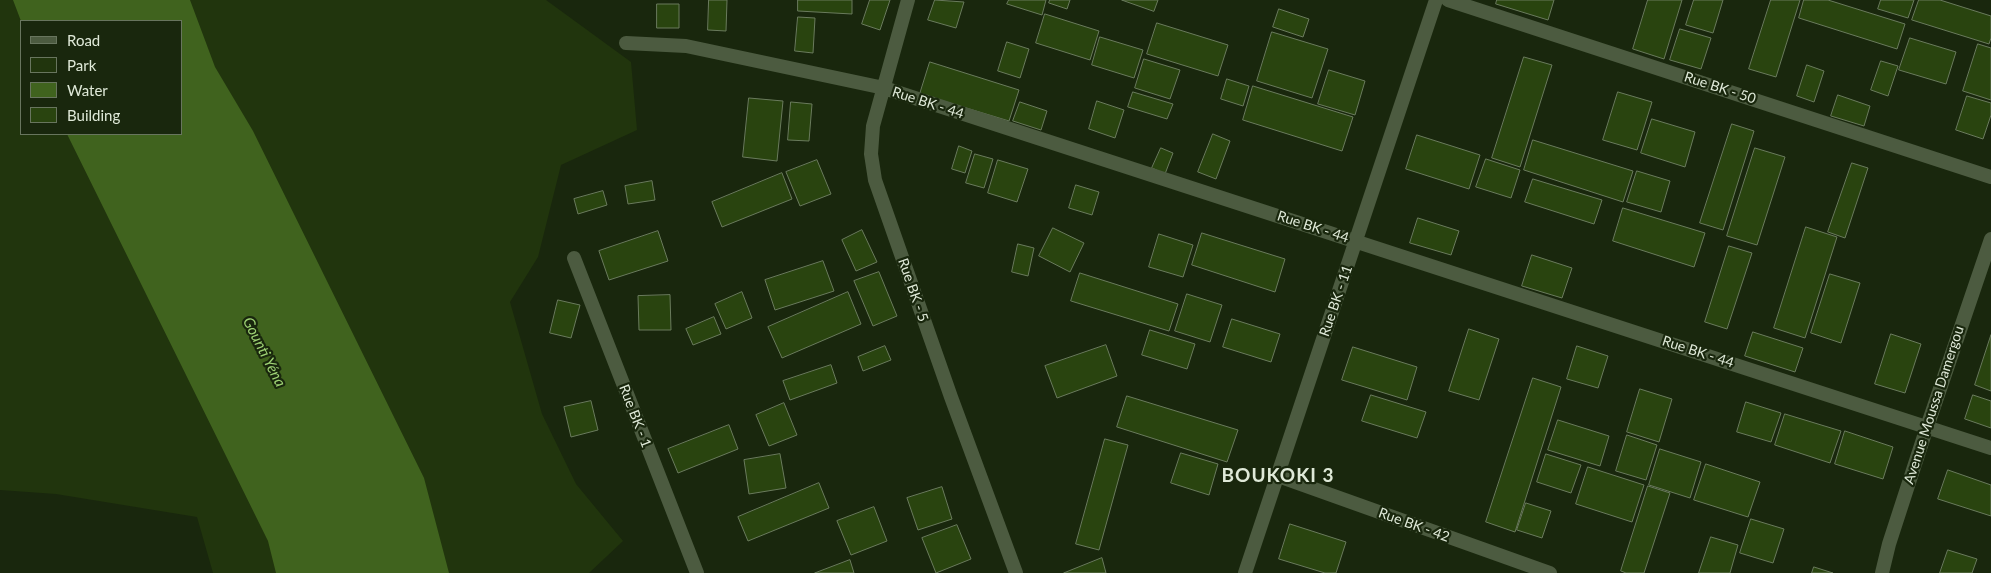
<!DOCTYPE html>
<html>
<head>
<meta charset="utf-8">
<style>
  body { margin:0 }
  #map { position:relative; width:1991px; height:573px; overflow:hidden; background:#19270d; font-family:Lato,sans-serif }
  canvas { display:block }
  .legend { position:absolute; left:20px; top:20px; width:162px; height:115px; box-sizing:border-box; background:#19270d; border:1px solid #68755e; margin:0; padding:6px 9px; list-style:none; font-size:15px; color:#dfe9d8 }
  .legend li { display:flex; align-items:center; gap:10px; height:25px }
  .legend b { width:25px; border:1px solid #68755e }
</style>
</head>
<body>
<div id="map">
<canvas width="1991" height="573"></canvas>
<ul class="legend">
<li><b style="height:6px;background:#4c5b40"></b>Road</li>
<li><b style="height:14px;background:#21350d"></b>Park</li>
<li><b style="height:14px;background:#40631e"></b>Water</li>
<li><b style="height:14px;background:#29440f"></b>Building</li>
</ul>
</div>
<script>
const c = document.querySelector('canvas').getContext('2d');
c.lineJoin = 'round';
function fill(path, color) {
  c.fillStyle = color;
  c.fill(path, 'evenodd');
}
function stroke(path, color, width, dash) {
  c.strokeStyle = color;
  c.lineWidth = width;
  c.lineCap = dash ? 'butt' : 'round';
  c.setLineDash(dash || []);
  c.stroke(path);
}
function drawText(font, color, halo, rows, align = 'center') {
  c.font = font + ' Lato,sans-serif';
  c.lineWidth = 4.5;
  c.setLineDash([]);
  c.textBaseline = 'middle';
  c.strokeStyle = halo;
  c.fillStyle = color;
  for (const [text, x, y, turn = 0] of rows) {
    c.save();
    c.translate(x, y);
    c.rotate((+turn || 0) * Math.PI / 180);
    c.textAlign = isNaN(turn) ? turn : align;
    if (halo) c.strokeText(text, 0, 0);
    c.fillText(text, 0, 0);
    c.restore();
  }
}
fill(new Path2D(`
  M0,0h546l85,62 6,68 -76,35 -23,92 -28,45 32,112 34,70 47,57 -34,32h-376l-16,-56 -141,-23 -56,-4zM21,21h160v113h-160z`), '#21350d');
fill(new Path2D(`
  M13,0h177l25,67 38,64 171,347 25,95h-173l-8,-32 -201,-407h114v-113h-160z`), '#40631e');
const building = new Path2D(`
  M709,0h18l-1,31 -18,-1z
  M798,0h54v14l-54,-3z
  M870,0h20l-10,30 -18,-6z
  M935,0l29,2 -8,26 -28,-8z
  M1009,0h37l-4,15 -35,-11z
  M1050,0h20l-3,9 -18,-6z
  M1122,0h36l-4,11z
  M1497,0h57l-6,20 -52,-16z
  M1648,0h34l-18,59 -31,-10z
  M1694,0h29l-10,33 -27,-8z
  M1771,0h29l-24,77 -27,-8z
  M1804,0h24l77,24 -8,25 -98,-31z
  M1881,0h33l-6,18 -30,-9z
  M1919,0h21l51,16v22l-2,6 -77,-24z
  M657,4h22v24h-22z
  M1279,9l30,10 -6,18 -30,-10z
  M1045,14l54,17 -9,29 -54,-17z
  M798,17l17,1 -2,35 -18,-2z
  M1157,23l71,22 -10,31 -71,-22z
  M1680,29l31,9 -10,31 -31,-9z
  M1272,32l56,17 -16,49 -55,-17z
  M1100,37l43,13 -9,28 -42,-13z
  M1910,38l46,14 -10,32 -47,-14z
  M1007,42l22,7 -9,29 -22,-7z
  M1978,44l13,4v52l-28,-9z
  M1524,57l28,8 -32,102 -28,-9z
  M1144,59l36,11 -10,29 -35,-11z
  M1881,61l17,5 -10,30 -17,-6z
  M930,62l89,28 -10,31 -89,-27z
  M1807,65l17,6 -10,31 -17,-6z
  M1329,70l36,11 -10,34 -37,-11z
  M1227,79l22,7 -6,20 -22,-7z
  M1253,86l100,31 -11,34 -99,-31z
  M1133,92l40,12 -6,15 -39,-12z
  M1618,92l34,10 -15,48 -34,-10z
  M1838,95l32,11 -6,20 -33,-10z
  M1967,96l24,7v12l-8,24 -27,-9z
  M749,98l34,3 -6,60 -34,-4z
  M1097,101l27,9 -9,28 -26,-9z
  M791,102l21,2 -3,37 -21,-1z
  M1020,102l27,9 -6,19 -28,-9z
  M1652,119l43,13 -10,35 -44,-14z
  M1732,124l22,7 -31,99 -23,-7z
  M1213,134l17,7 -14,38 -18,-7z
  M1417,135l63,20 -11,34 -63,-20z
  M1533,140l100,31 -10,31 -99,-32z
  M959,146l13,5 -7,22 -13,-4z
  M1161,148l12,5 -8,21 -13,-6z
  M1755,148l30,9 -28,88 -30,-9z
  M975,154l18,5 -9,29 -18,-5z
  M1486,159l34,11 -9,28 -35,-11z
  M817,160l14,34 -31,12 -14,-34z
  M998,160l30,9 -11,33 -29,-9z
  M1852,163l16,5 -23,70 -17,-6z
  M1637,171l33,10 -9,31 -34,-10z
  M782,173l10,26 -70,28 -10,-25z
  M1533,179l69,21 -8,24 -69,-22z
  M652,181l3,19 -27,4 -3,-18z
  M1076,185l23,7 -7,23 -23,-7z
  M603,191l4,14 -29,9 -4,-15z
  M1623,208l82,25 -11,34 -81,-26z
  M1418,218l41,13 -8,24 -41,-12z
  M1806,227l31,10 -32,101 -31,-10z
  M1053,228l31,15 -14,29 -31,-16z
  M862,230l15,32 -21,9 -14,-31z
  M658,231l10,30 -59,19 -10,-29z
  M1202,233l83,26 -10,33 -83,-27z
  M1159,234l34,11 -10,32 -34,-10z
  M1018,244l16,4 -6,28 -16,-4z
  M1729,246l23,7 -25,76 -22,-7z
  M1532,255l40,13 -10,30 -40,-12z
  M823,261l11,30 -59,19 -10,-30z
  M879,272l18,44 -24,10 -19,-45z
  M1080,273l98,31 -9,27 -98,-30z
  M1830,274l30,9 -19,60 -30,-10z
  M742,292l10,26 -26,11 -11,-25z
  M848,292l13,32 -79,34 -14,-31z
  M1187,294l35,11 -12,37 -35,-11z
  M670,295l1,35h-32l-1,-34z
  M558,300l22,5 -9,33 -21,-5z
  M714,317l7,17 -28,11 -7,-16z
  M1232,319l48,15 -9,28 -48,-15z
  M1469,329l30,10 -20,61 -30,-9z
  M1150,330l45,14 -8,25 -45,-14z
  M1753,332l50,16 -8,24 -50,-16z
  M1891,334l30,10 -16,49 -30,-9z
  M1991,335v56l-16,-6z
  M1106,345l11,31 -60,22 -12,-32z
  M885,346l6,14 -28,11 -5,-14z
  M1577,346l31,10 -10,32 -31,-9z
  M1353,347l64,20 -10,33 -65,-20z
  M831,365l6,18 -47,17 -7,-19z
  M1533,378l28,9 -46,145 -29,-10z
  M1640,389l32,10 -13,43 -32,-10z
  M1371,395l55,17 -9,26 -55,-17z
  M1973,395l18,6v27l-26,-9z
  M1127,396l111,34 -11,32 -110,-35z
  M591,401l7,29 -27,7 -7,-30z
  M1746,402l35,11 -10,29 -34,-10z
  M784,403l13,32 -28,11 -13,-31z
  M1785,414l56,17 -11,32 -55,-18z
  M1558,420l51,16 -9,30 -52,-16z
  M729,425l9,24 -60,24 -10,-24z
  M1845,431l48,16 -10,32 -48,-15z
  M1627,435l30,10 -11,35 -30,-9z
  M1105,439l23,6 -29,105 -23,-6z
  M1660,449l41,13 -11,36 -41,-13z
  M1181,453l37,11 -9,31 -38,-12z
  M780,454l6,34 -37,6 -5,-34z
  M1546,454l35,11 -10,28 -34,-11z
  M1706,464l54,18 -12,35 -54,-17z
  M1588,467l56,18 -12,37 -56,-18z
  M1948,470l43,15v31l-53,-17z
  M819,483l10,25 -81,33 -10,-24z
  M1648,486l22,7 -26,80h-18l-5,-2z
  M942,487l10,32 -34,11 -11,-32z
  M1526,503l25,8 -9,27 -25,-8z
  M874,507l13,34 -36,14 -14,-34z
  M1751,519l33,10 -11,34 -33,-10z
  M1290,524l56,18 -10,31h-11l-46,-14z
  M957,525l14,34 -35,14 -14,-35z
  M1711,537l27,8 -8,28h-31z
  M1948,550l29,9 -5,14h-32z
  M1102,558l4,15h-42z
  M850,560l4,13h-39z
  M1814,567l19,6h-21z`);
fill(building, '#29440f');
stroke(building, '#6a7b5d', 1);
stroke(new Path2D(`
  M908,0l-35,126 -2,28 4,26 76,217 65,176
  M1448,0l543,177
  M626,43l60,3 198,42 1107,360
  M574,258l123,315
  M1278,476l272,97
  M1245,573l191,-573
  M1882,573l7,-29 38,-117 64,-188`), '#4c5b40', 14);
drawText('14px', '#dfe9d8', '#19270d', [
  ["Rue BK - 50",1720,88,18],
  ["Rue BK - 44",928,103,18],
  ["Rue BK - 44",1313,227,18],
  ["Rue BK - 5",913,290,71],
  ["Rue BK - 11",1336,301,-71],
  ["Rue BK - 44",1698,352,18],
  ["Avenue Moussa Damergou",1934,405,-72],
  ["Rue BK - 1",635,416,69],
  ["Rue BK - 42",1414,525,20]
]);
drawText('italic 15px', '#9ed274', '#19270d', [
  ["Gounti Yéna",264,352,63]
]);
c.letterSpacing = '1px';
drawText('bold 19px', '#dfe9d8', '#19270d', [
  ["BOUKOKI 3",1278,476]
]);
c.letterSpacing = '0px';
</script>
</body>
</html>
